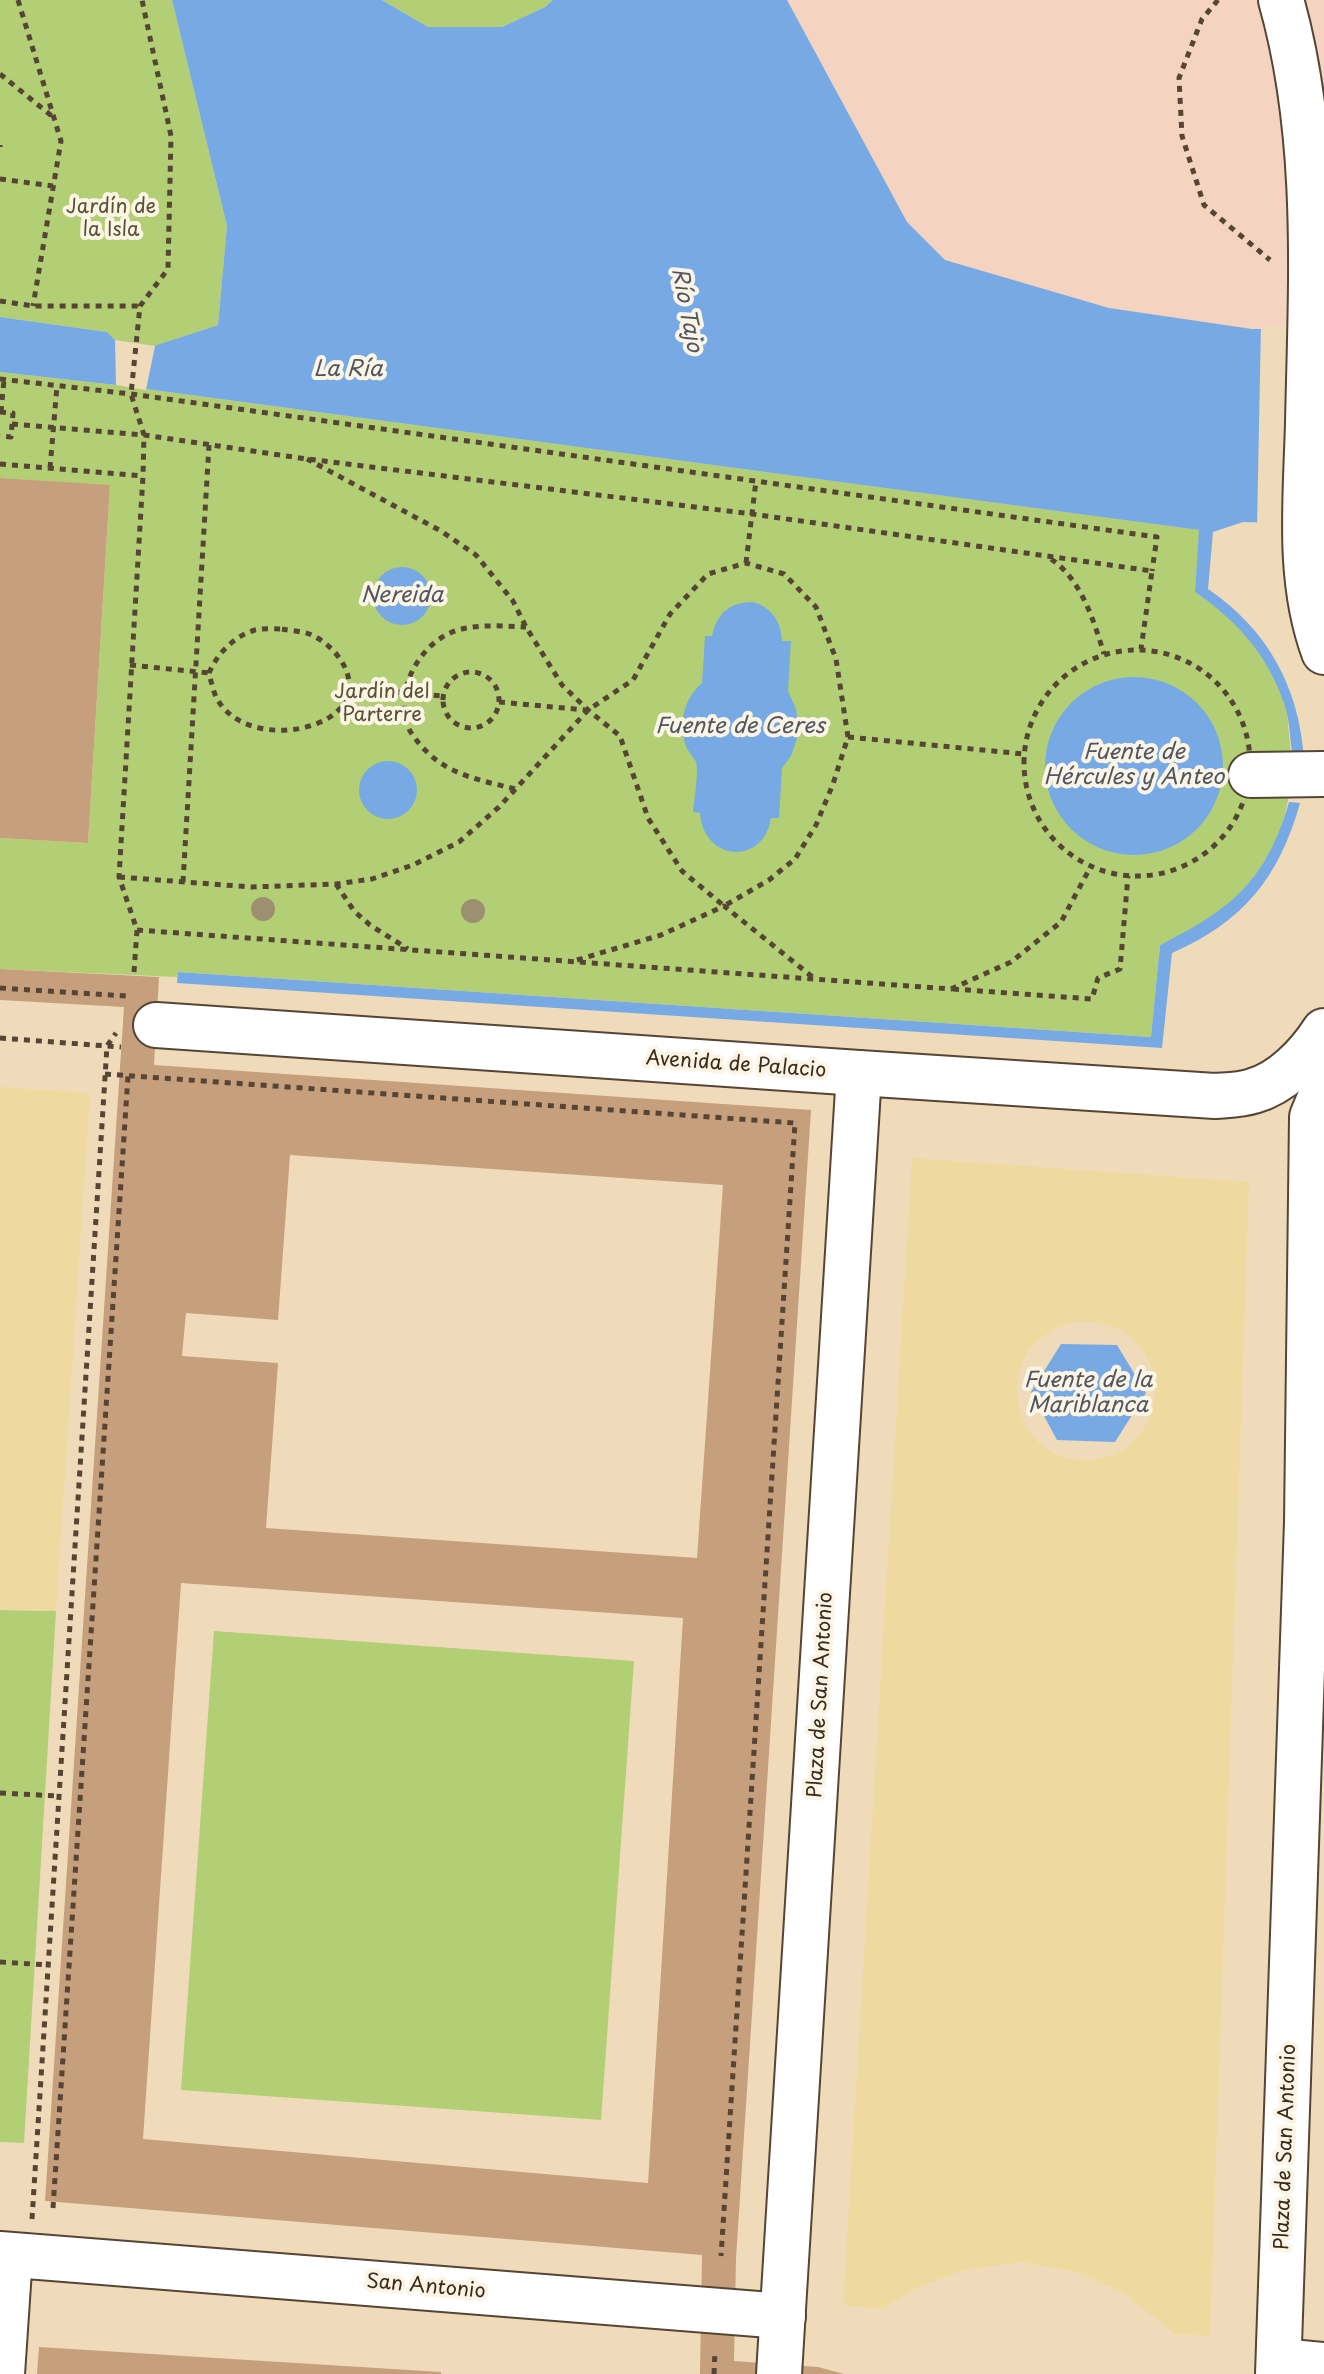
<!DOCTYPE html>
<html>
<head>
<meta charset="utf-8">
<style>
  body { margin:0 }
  canvas { display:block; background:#efdbb9 }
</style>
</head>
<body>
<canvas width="1324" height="2374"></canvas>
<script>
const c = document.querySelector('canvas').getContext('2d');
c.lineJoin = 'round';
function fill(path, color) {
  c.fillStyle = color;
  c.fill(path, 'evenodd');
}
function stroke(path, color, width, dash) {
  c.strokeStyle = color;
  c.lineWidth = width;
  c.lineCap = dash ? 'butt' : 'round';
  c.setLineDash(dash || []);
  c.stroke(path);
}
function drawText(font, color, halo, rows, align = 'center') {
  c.font = font + ' "Playpen Sans",sans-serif';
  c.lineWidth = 8;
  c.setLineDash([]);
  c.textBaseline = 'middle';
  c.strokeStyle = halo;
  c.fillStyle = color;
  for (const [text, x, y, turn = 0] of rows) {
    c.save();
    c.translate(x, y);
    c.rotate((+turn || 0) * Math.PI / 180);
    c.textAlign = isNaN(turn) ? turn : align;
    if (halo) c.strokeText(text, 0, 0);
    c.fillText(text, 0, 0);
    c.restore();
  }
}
fill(new Path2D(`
  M787,0h537v329h-72l-143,-21 -164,-48 -38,-38z`), '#f4d3c0');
fill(new Path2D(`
  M0,0h172l55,226 -9,99 -63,21 -40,-6 -8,-8 -107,-15z
  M382,0h171l-8,7 -43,20h-74z
  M0,372l116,13 1084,145 -5,62c18,13 38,25 51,43 16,20 31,44 39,69 3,10 3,21 4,30 9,63 -9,122 -56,167 -21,20 -47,32 -73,44l-9,92 -973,-65 -1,5 -177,-8v-131l88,5 22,-357 -110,-8z
  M0,1610l56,1 -32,532 -24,-1z
  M214,1631l420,30 -33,459 -420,-30z`), '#b3cf75');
fill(new Path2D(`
  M0,1087l90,6 -34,518 -56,-1z
  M912,1158l337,24 -39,1154 -35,-2 -51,-41 -51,-22 -52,-9 -56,8 -47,17 -35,22 -40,-4zM1076,1322c8,0 17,-1 24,1 88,20 64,150 -28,136 -19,-3 -39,-17 -47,-35 -16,-35 -8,-74 28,-94 7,-4 16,-6 23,-8z`), '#eeda9e');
fill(new Path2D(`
  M172,0h210l46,27h74l43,-20 8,-7h234l120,222 38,38 164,48 143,21h72v195l-81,-2 -30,10 -5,57c60,41 91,98 96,170h-11c-3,-18 -3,-39 -9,-56 -17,-49 -47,-82 -89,-111l4,-62 -1083,-145 -116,-13v-55l107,15 8,8 39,6 64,-21 9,-99z
  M373 596a29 29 0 1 1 58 0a29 29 0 1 1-58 0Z
  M753,602c19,6 28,19 29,39h9l-3,50 8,18 3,24 -8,23 -9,12 -3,50h-8c-7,47 -67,45 -71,-5l-7,-1c1,-11 6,-40 3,-50 -3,-6 -8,-10 -10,-16 -8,-23 -2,-47 16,-63l3,-47h7c5,-23 18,-34 41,-34z
  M1045 766a89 89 0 1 1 178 0a89 89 0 1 1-178 0Z
  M359 790a29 29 0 1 1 58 0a29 29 0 1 1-58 0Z
  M1289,802l11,1c-21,75 -57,119 -128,150l-10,95 -985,-65 1,-11 973,65 9,-92c72,-36 106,-64 129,-143z
  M1061,1344l56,1 29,48 -31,49 -58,-2 -26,-48z`), '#77aae4');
fill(new Path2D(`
  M1261,325h63v203l-67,-2z
  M115,340l40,6 -9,44 -30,-5z`), '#efdbb9');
fill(new Path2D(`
  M0,478l110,7 -22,358 -88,-5z
  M0,969l159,8 -5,88 657,45 -75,1148 -2,103 84,6 26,7h-144l2,-119 -657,-54 79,-1194 -124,-7zM290,1155l433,30 -26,373 -431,-30 12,-165 -96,-7 4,-43 92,7zM181,1583l502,35 -35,565 -505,-44z
  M39,2347l402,25v2h-404z`), '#c69f7d');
const minor = new Path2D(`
  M1251,775l73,-1
  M156,1025l703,48
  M0,2254l783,62
  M1280,2361l44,4
  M2,2374l8,-119`);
const major = new Path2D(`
  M1281,0c39,137 30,282 27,423 -2,76 -11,156 16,229
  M779,2374l80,-1301 356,23c12,-1 26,-1 38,-5 29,-8 55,-35 71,-60
  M1278,2374l29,-852 5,-405 12,-29`);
stroke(minor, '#564535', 48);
stroke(major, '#564535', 48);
stroke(new Path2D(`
  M18,0l43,141 -28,165
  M1218,0l-16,19 -23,59 3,58 22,69 66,55
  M0,74l53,43
  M0,145v2
  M0,179l53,7
  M0,301l33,5h107
  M0,379l131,15 1026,143 -5,34
  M0,412l13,1 -2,24 -11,-1
  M1,412l3,-32
  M12,424l132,11 163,24 445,55 400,57 -11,78
  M0,464l143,12
  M50,468l7,-82
  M1051,559c30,20 43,62 53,95
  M746,563l10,-82
  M282,629c9,2 21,2 30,6 31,15 56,57 18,82 -33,21 -94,19 -114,-20 -3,-7 -5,-16 -7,-24 8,-19 25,-37 46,-43 9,-2 19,-1 27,-1z
  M1024 763a113 113 0 1 1 226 0a113 113 0 1 1-226 0Z
  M130,665l79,8
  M443 700a28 28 0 1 1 56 0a28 28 0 1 1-56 0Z
  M350,688l93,8
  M499,702l87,8
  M848,737l176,17
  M515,789c-27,-7 -57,-12 -80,-30 -9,-7 -19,-18 -25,-28 -19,-38 10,-90 48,-101 22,-6 45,-4 68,-3
  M119,877l132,10 85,-3 36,-5 41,-14 46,-23 40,-35 89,-97 45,-30 37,-66 38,-40 38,-11 38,11 32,33 20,52 12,78 -15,47 -17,41 -21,34 -26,21 -45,26 -42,-35 -34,-53 -28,-82 -32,-26 -26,-25 -36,-58 -13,-26 -37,-46 -35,-24 -134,-72
  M183,882l26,-437
  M336,884l18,27 16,14 38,24
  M137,930l814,59 60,-27 50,-40 30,-56
  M577,960l84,-25 63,-29 91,73
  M134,972l3,-42 -18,-53 24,-401 1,-41 -13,-41 9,-88 28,-37 3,-133 -29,-136
  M0,988l127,8
  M953,989l139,10 6,-21 22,-9 8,-93
  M0,1038l107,8 9,-13
  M105,1074l690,49 -74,1133
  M0,1793l59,3
  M0,1962l48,3
  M53,2208l75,-1132
  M32,2219l75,-1173 14,1
  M714,2374l1,-23`), '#564535', 5, [6, 6]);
stroke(minor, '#fff', 44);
stroke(major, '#fff', 44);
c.fillStyle = '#9c9070';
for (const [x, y] of [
  [263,909],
  [473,911]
]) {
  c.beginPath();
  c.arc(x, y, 12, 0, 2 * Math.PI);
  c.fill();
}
drawText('20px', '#595334', '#fcf5e5', [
  ["Jardín de",111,207],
  ["la Isla",111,230],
  ["Jardín del",382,692],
  ["Parterre",382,715]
]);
drawText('20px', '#3b2a1e', '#fcf5e5', [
  ["Avenida de Palacio",736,1065,4],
  ["Plaza de San Antonio",821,1695,-87],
  ["Plaza de San Antonio",1286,2147,-88],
  ["San Antonio",426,2287,5]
]);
drawText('italic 22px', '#505763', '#fcf5e5', [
  ["Río Tajo",686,310,79],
  ["La Ría",348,370],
  ["Nereida",402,596],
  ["Fuente de Ceres",740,727],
  ["Fuente de",1134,753],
  ["Hércules y Anteo",1134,778],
  ["Fuente de la",1088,1381],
  ["Mariblanca",1088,1406]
]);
</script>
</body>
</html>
